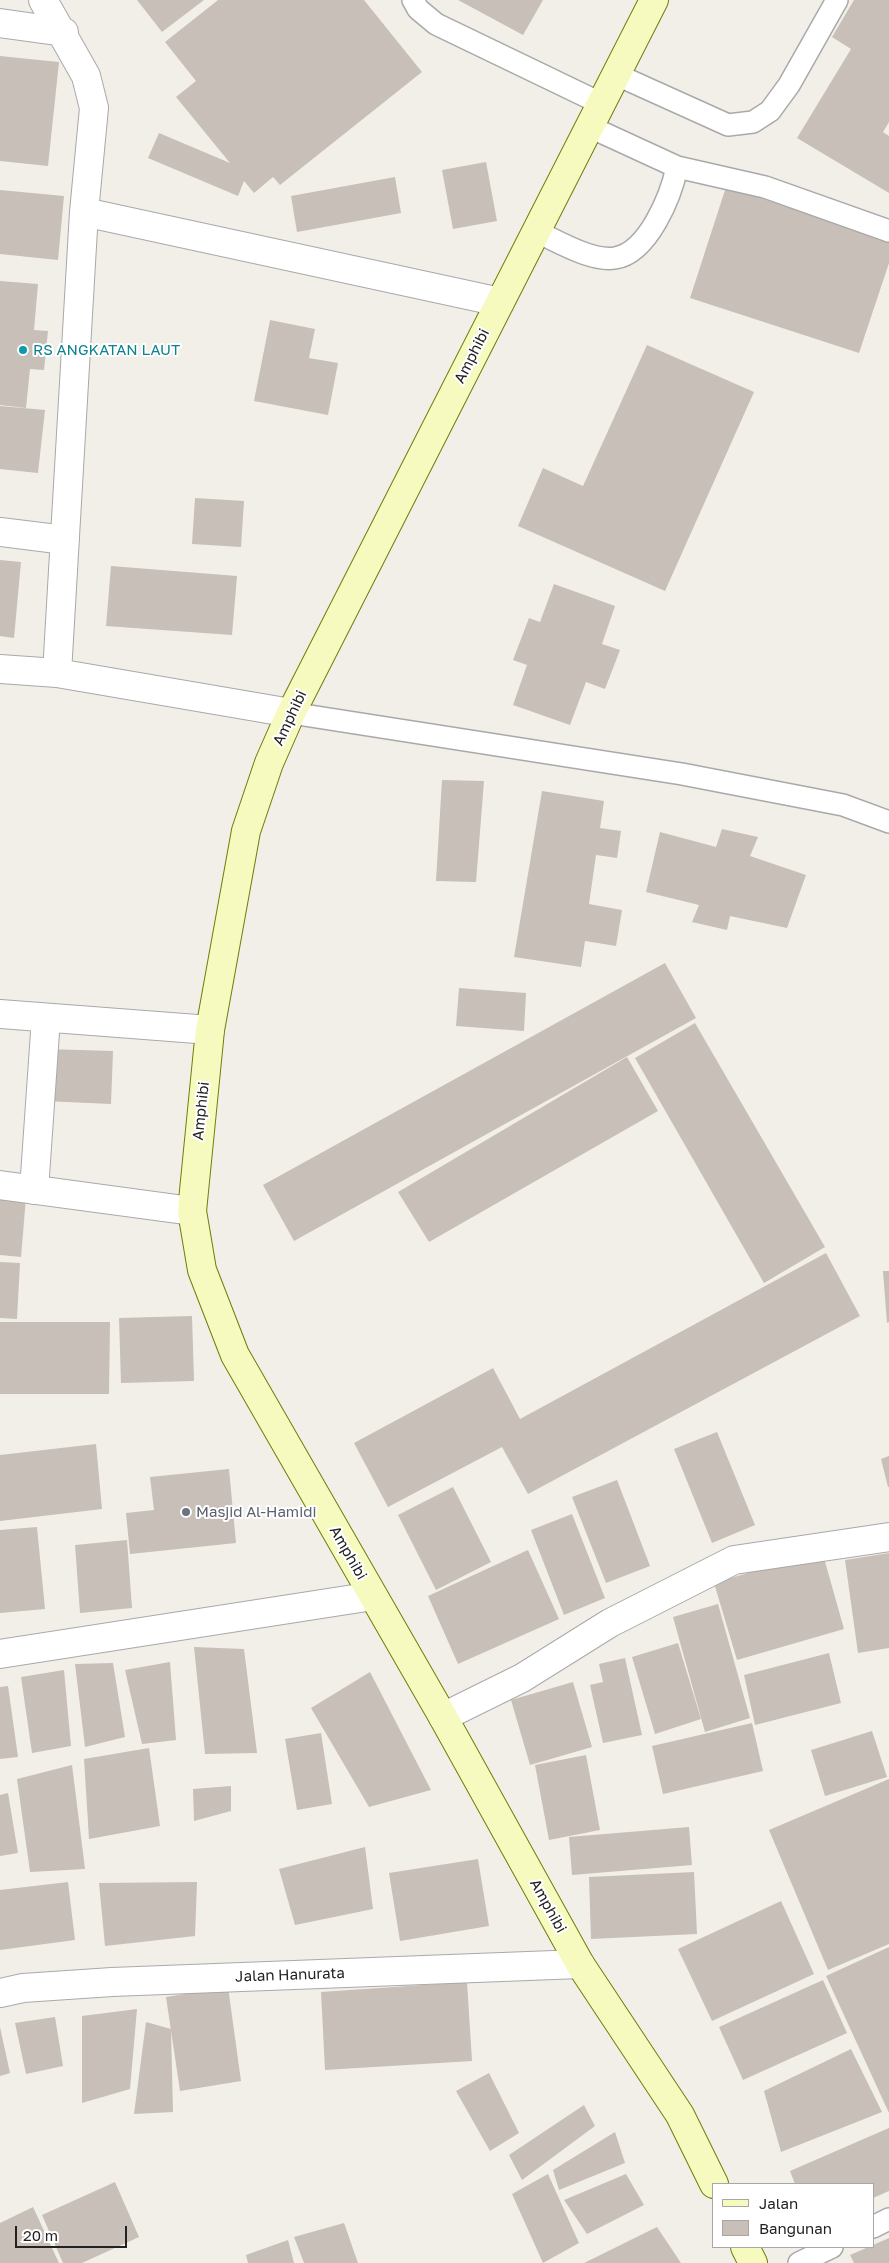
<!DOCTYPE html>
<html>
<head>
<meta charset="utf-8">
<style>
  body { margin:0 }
  #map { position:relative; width:889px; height:2263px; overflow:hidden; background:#f2efe9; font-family:"Golos Text",sans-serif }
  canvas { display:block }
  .legend { position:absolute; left:712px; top:2183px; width:162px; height:65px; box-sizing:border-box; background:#fff; border:1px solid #a7a7a7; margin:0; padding:6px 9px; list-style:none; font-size:15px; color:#222 }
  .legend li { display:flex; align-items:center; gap:10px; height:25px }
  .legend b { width:25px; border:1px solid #a7a7a7 }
  .scale { position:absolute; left:15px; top:2226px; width:112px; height:22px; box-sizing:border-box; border:2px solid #222; border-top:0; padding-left:6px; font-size:15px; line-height:18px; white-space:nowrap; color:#222; -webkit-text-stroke:4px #fff; paint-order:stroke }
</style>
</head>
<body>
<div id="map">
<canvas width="889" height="2263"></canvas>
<ul class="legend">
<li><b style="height:6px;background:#f7fabf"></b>Jalan</li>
<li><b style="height:14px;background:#c7bfb8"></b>Bangunan</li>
</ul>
<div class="scale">20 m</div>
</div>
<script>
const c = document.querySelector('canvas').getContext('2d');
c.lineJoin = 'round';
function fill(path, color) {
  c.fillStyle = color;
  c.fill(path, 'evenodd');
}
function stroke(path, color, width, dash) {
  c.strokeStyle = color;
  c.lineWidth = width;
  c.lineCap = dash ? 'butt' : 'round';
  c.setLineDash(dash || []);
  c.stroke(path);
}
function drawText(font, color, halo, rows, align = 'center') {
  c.font = font + ' "Golos Text",sans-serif';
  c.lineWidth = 4;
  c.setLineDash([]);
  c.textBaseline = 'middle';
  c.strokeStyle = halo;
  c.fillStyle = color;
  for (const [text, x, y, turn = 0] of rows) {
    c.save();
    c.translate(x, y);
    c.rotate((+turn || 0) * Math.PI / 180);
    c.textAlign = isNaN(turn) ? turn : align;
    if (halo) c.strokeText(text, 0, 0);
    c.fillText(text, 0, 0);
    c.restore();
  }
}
fill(new Path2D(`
  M137,0h67l-42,32z
  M218,0h146l58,72 -142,113 -7,-8 -19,16 -10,-12 -6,15 -90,-38 11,-25 71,30 -54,-66 20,-16 -31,-39z
  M458,0h85l-20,35z
  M854,0h35v122l-6,10 6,4v57l-92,-55 54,-89 -19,-12z
  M0,56l59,6 -11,104 -48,-5z
  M486,162l11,59 -44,8 -11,-59z
  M395,177l6,36 -104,19 -6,-36z
  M726,187l163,52v24l-30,90 -169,-55z
  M0,190l64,6 -6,64 -58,-6z
  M0,281l38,3 -4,46 14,1 -4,39 -14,-1 -4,39 -26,-3z
  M270,320l45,9 -6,29 29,5 -10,52 -74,-14z
  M647,345l107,47 -89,199 -147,-65 25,-58 40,18z
  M0,406l45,4 -7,63 -38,-4z
  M195,498l49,3 -3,46 -49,-3z
  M0,560l21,2 -7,76 -14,-2z
  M111,566l126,10 -5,59 -126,-9z
  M554,584l61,22 -13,38 18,6 -15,39 -19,-7 -16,43 -57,-20 14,-40 -14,-5 16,-42 11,4z
  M442,780l42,1 -8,101 -40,-1z
  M542,791l62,10 -4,27 21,3 -4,27 -21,-3 -7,49 33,6 -6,36 -31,-5 -4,26 -67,-10z
  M722,829l36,8 -8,19 56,19 -19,53 -57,-12 -3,14 -35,-8 7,-17 -53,-13 14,-60 56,15z
  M665,963l31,55 -402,223 -31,-56z
  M459,988l67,5 -2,38 -68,-5z
  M695,1023l130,224 -61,36 -129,-225z
  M46,1049l67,2 -2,53 -67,-3z
  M627,1057l31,54 -229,131 -31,-50z
  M0,1195l26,2 -5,60 -21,-2z
  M826,1253l34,63 -332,178 -26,-47 -114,60 -34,-64 139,-75 27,51z
  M0,1262l20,1 -3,56 -17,-1z
  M883,1271h6v51l-2,1z
  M192,1316l2,65 -73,2 -2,-65z
  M0,1322h110l-1,72h-109z
  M717,1432l38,93 -43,18 -38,-94z
  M96,1444l6,65 -102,12v-66z
  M889,1456v31h-1l-7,-28z
  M229,1469l7,74 -106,11 -4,-41 28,-3 -4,-33z
  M617,1480l33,86 -44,17 -34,-86z
  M453,1487l38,75 -55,28 -38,-75z
  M572,1514l33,84 -41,17 -33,-85z
  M37,1527l8,82 -45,4v-83z
  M127,1540l5,68 -52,5 -5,-68z
  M528,1550l31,69 -101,45 -30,-68z
  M822,1551l22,78 -107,31 -23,-77z
  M889,1553v95l-31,5 -13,-93z
  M718,1604l32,114 -45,14 -32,-115z
  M678,1643l23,76 -46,15 -23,-77z
  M194,1647l50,2 13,104 -52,1z
  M829,1653l12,50 -86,22 -11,-50z
  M625,1658l17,77 -39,8 -13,-58 13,-3 -4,-18z
  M170,1662l6,78 -34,4 -17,-74z
  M113,1663l12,74 -40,10 -10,-83z
  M64,1670l7,76 -39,7 -11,-76z
  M370,1672l61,118 -62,17 -58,-99z
  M573,1682l19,65 -62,18 -19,-65z
  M8,1686l10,71 -18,2v-72z
  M752,1723l11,48 -100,23 -11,-48z
  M872,1731l15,46 -62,19 -14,-46z
  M321,1733l11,71 -35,6 -12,-71z
  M149,1748l11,78 -71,13 -5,-80z
  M586,1755l14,75 -51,10 -14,-75z
  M72,1765l13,104 -55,3 -13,-93z
  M889,1779v165l-61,26 -59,-140z
  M231,1786v25l-37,10 -1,-32z
  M8,1793l10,60 -18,3v-61z
  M689,1827l3,38 -120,10 -3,-38z
  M365,1847l8,62 -78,16 -16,-56z
  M478,1859l11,67 -89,15 -11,-68z
  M694,1872l3,62 -106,5 -2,-62z
  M68,1882l7,58 -75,10v-60z
  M197,1882l-2,54 -90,10 -6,-63z
  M781,1901l33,73 -102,47 -34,-72z
  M889,1947v166l-63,-137z
  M823,1980l24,53 -104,47 -24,-53z
  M467,1982l5,79 -147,9 -4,-78z
  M228,1987l13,94 -61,10 -14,-94z
  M137,2009l-7,80 -48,14v-87z
  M55,2017l8,49 -37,8 -11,-51z
  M146,2022l25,7 2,83 -39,2z
  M0,2027l10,46 -10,3z
  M851,2049l31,63 -101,40 -17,-61z
  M489,2073l30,60 -29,18 -34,-60z
  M584,2105l11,21 -73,54 -13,-25z
  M889,2128v63l-16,7v-14h-78l-5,-13z
  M615,2132l10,31 -66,27 -6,-20z
  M548,2174l31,69 -36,20 -31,-69z
  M626,2174l18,31 -57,29 -23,-34z
  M115,2182l24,55 -57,26h-19l-21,-48z
  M33,2207l26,56h-59v-40z
  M344,2223l14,40h-54l-10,-26z
  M657,2227l24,36h-97z
  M889,2238v25h-35l-4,-8z
  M288,2240l6,23h-46l-2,-8z`), '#c7bfb8');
const lane = new Path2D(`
  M413,0l5,9 18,15 164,79
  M615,74l113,51 25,-3 17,-11 19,-26 48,-85
  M677,167l88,20 124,44
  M535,231c21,9 56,31 80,27 33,-5 56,-62 62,-91l-89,-41
  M291,713l391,61 161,31 46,17
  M873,2227l16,-8
  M799,2263l33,-16`);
const street = new Path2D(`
  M43,0l43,76 8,32 -10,104 -27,461
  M0,23l64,9
  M84,212l416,90
  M0,532l65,8
  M0,669l57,4 234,40
  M0,1014l210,16
  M0,1185l192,26
  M34,1190l12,-172
  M0,1654l373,-58
  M443,1717l79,-39 88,-55 124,-63 155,-23
  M0,1993l23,-5 89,-6 468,-18`);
const secondary = new Path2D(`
  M654,0l-363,713 -22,50 -23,68 -36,199 -18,181 10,59 33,85 208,362 137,247 100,151 34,69
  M745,2247l8,16`);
stroke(lane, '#a9a9a9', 24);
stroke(street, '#a9a9a9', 30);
stroke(secondary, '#707d05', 30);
stroke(lane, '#fff', 21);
stroke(street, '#fff', 28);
stroke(secondary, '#f7fabf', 28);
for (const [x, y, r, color] of [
  [23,350,5,"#0f9aa8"],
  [186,1512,5,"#6b7280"]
]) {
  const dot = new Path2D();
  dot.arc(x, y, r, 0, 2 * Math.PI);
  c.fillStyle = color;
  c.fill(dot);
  stroke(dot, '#fff', 2);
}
drawText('15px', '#0d838f', '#fff', [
  ["RS ANGKATAN LAUT",33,350]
], 'left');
drawText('15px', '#222', '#fff', [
  ["Amphibi",472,356,-63],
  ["Amphibi",290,718,-65],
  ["Amphibi",201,1111,-84],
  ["Amphibi",348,1553,60],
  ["Amphibi",548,1906,61],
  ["Jalan Hanurata",290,1975,-2]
]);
drawText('15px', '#5b616d', '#fff', [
  ["Masjid Al-Hamidi",196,1512]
], 'left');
</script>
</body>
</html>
